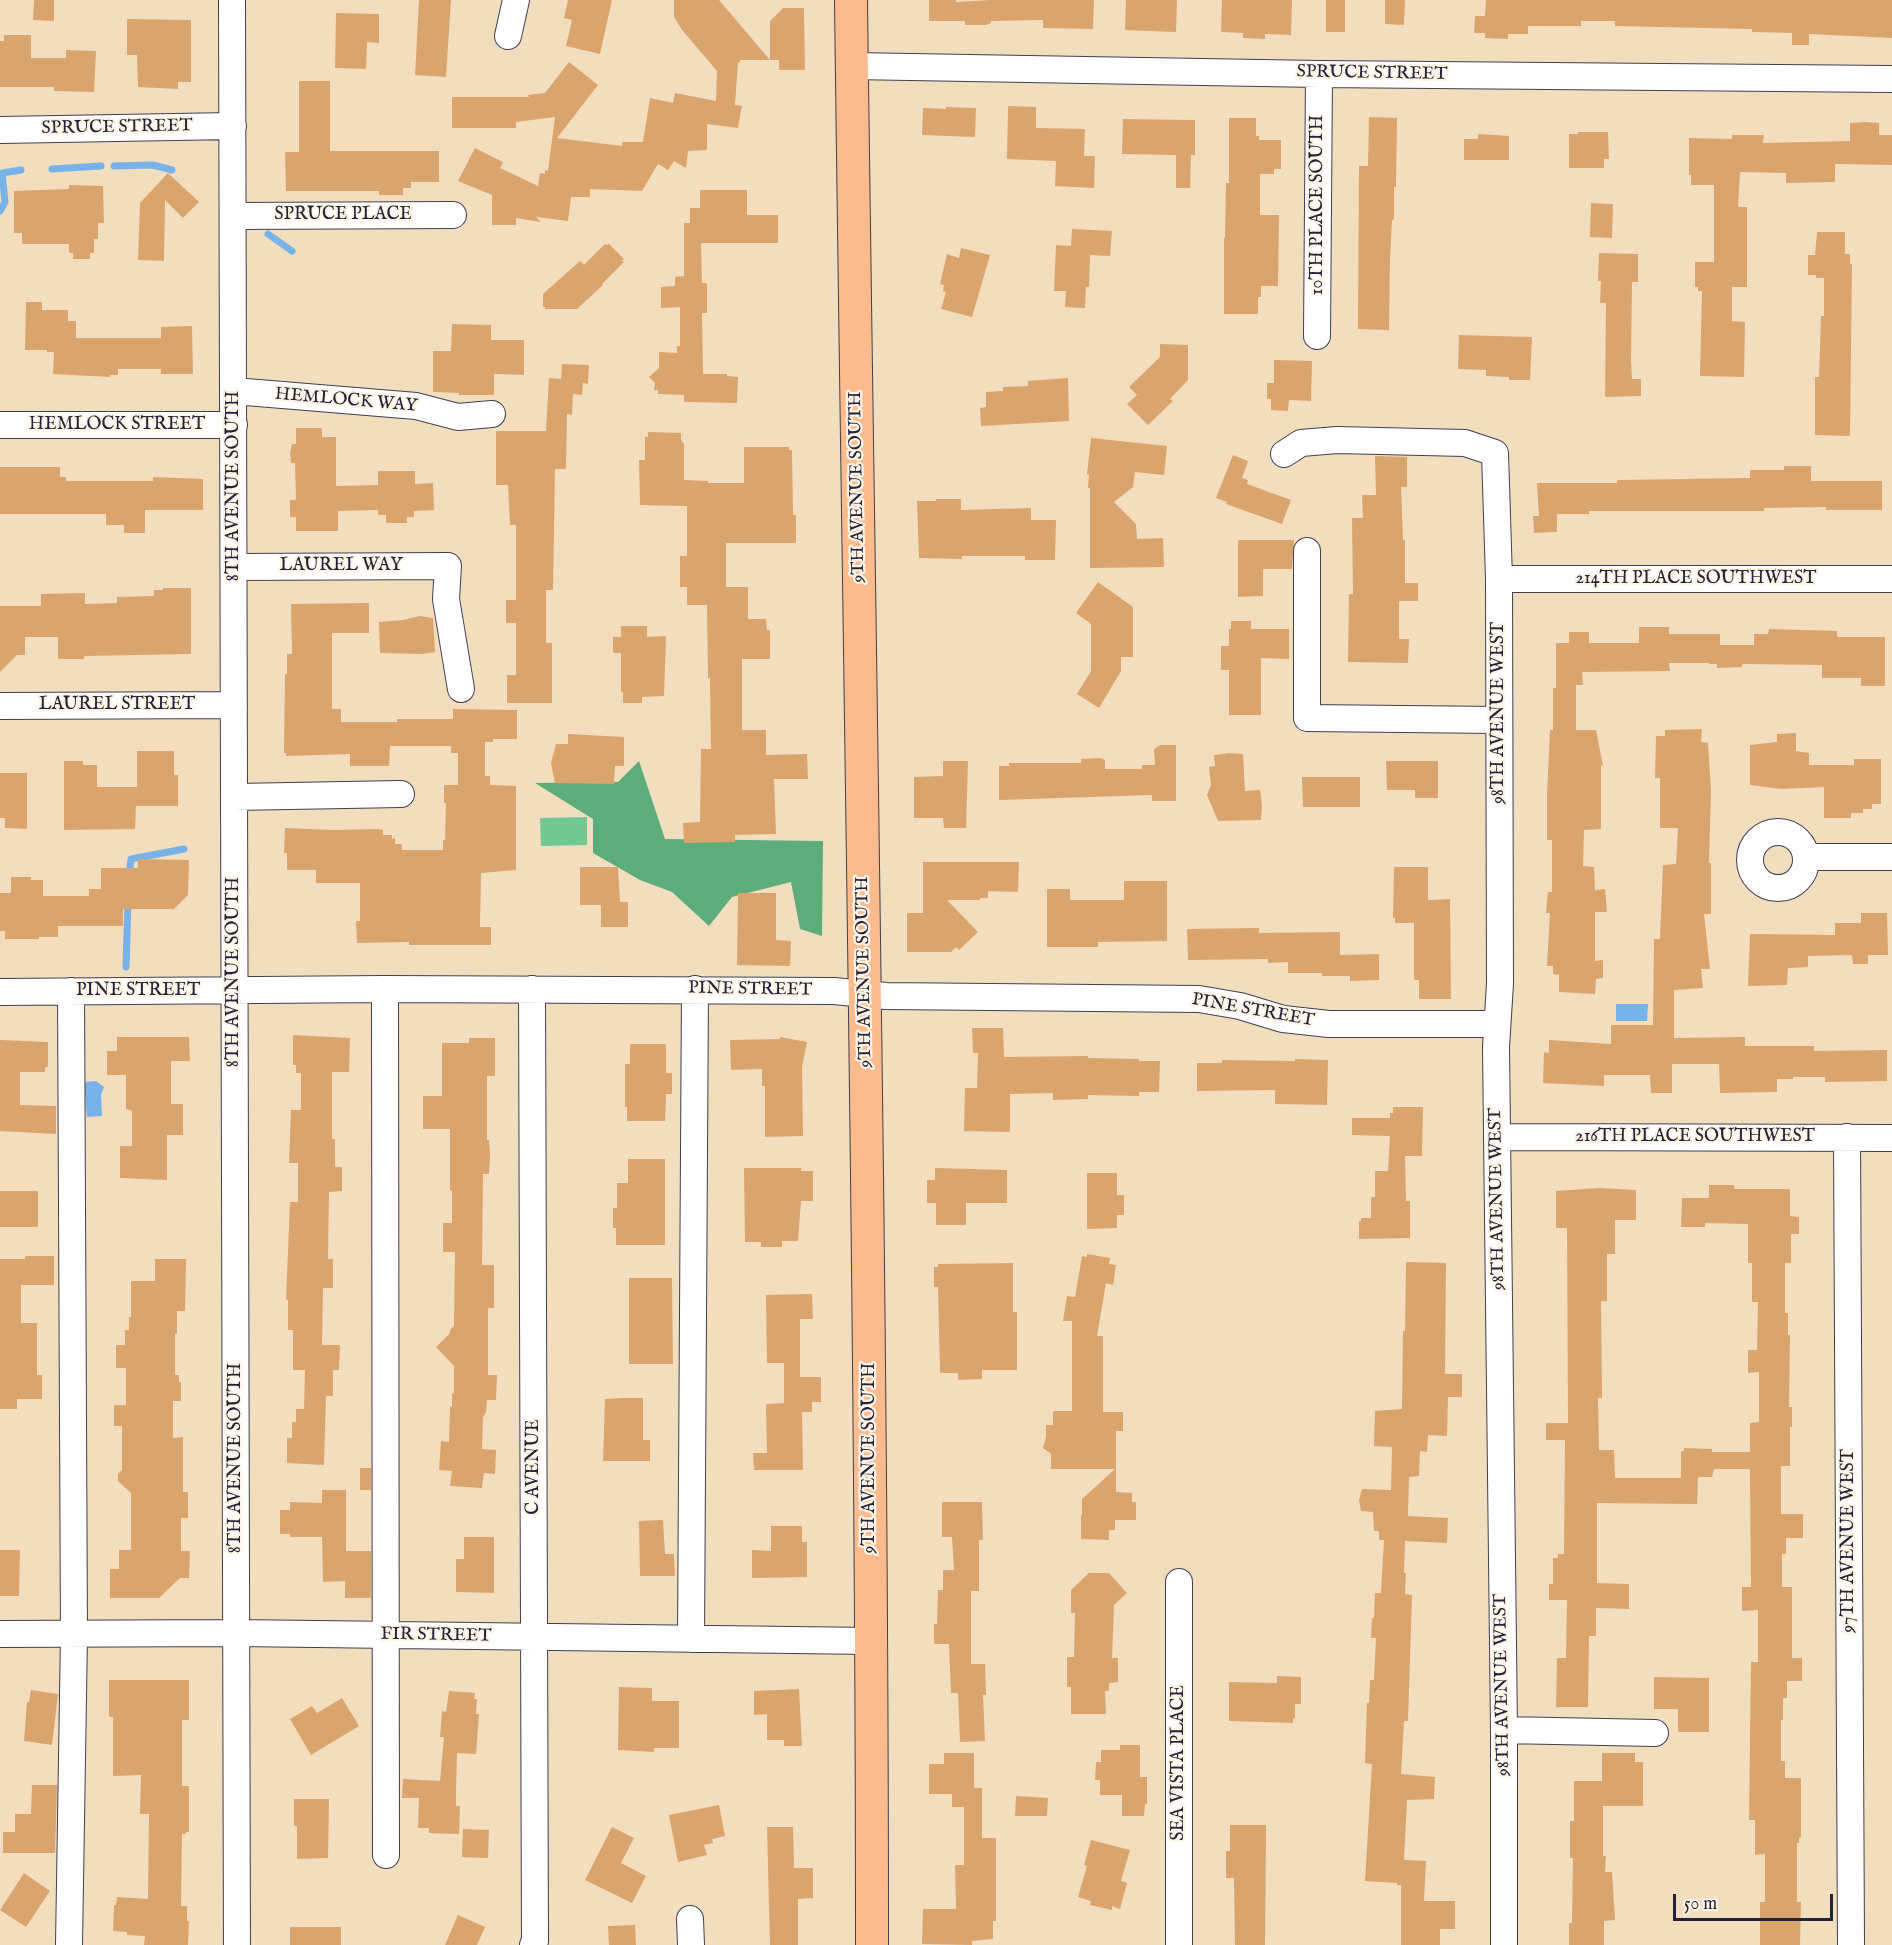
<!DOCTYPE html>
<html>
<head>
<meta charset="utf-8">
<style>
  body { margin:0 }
  #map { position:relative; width:1892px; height:1945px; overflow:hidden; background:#f2debf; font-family:"IM FELL English",serif }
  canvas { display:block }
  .scale { position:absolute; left:1673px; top:1894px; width:160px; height:27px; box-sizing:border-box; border:3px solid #22223b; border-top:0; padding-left:8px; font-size:18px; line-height:21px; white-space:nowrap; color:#22223b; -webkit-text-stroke:4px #fcf5e5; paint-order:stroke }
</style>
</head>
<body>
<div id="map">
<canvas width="1892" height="1945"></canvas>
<div class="scale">50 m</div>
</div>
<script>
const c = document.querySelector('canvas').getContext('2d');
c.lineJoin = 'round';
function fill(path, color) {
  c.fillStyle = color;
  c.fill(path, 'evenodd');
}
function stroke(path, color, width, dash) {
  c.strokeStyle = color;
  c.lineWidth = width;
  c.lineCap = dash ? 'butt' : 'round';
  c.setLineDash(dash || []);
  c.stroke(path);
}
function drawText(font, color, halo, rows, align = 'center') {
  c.font = font + ' "IM FELL English",serif';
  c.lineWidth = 4.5;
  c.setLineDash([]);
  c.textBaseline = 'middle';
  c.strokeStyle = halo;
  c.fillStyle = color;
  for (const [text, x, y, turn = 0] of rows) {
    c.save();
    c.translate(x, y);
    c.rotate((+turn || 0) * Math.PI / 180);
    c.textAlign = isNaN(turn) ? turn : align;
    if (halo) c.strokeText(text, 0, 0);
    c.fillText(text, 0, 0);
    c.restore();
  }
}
fill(new Path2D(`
  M587,817v28l-46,1 -1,-28z`), '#70c990');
fill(new Path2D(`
  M639,761l26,78 158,2 -1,95 -22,-7 -9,-47 -59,15 -23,29 -37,-34 -32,-12 -47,-27v-34l-58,-36 83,-1z`), '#5cad7a');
fill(new Path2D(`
  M1616,1004h32l-1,17h-31z
  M96,1081l8,6 -3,8 1,21 -15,1 -3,-35z`), '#77b3e9');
stroke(new Path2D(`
  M114,166l39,-1 19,5
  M52,169l49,-3
  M0,211l5,-9 -3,-29 19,-3
  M268,234l24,17
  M129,875l2,-16 53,-10
  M126,967l2,-66`), '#77b3e9', 7);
fill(new Path2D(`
  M34,0h20v21l-21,-1z
  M419,0h32l-5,77 -31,-2z
  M568,0h44l-12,54 -34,-8 6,-26 -8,-2z
  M674,0h45l51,60h-30v3l-2,-1 -3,43 7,1 -4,22 -31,-4v26l-19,1 -2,17 -12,-7 -6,9 -10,-6 -16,27 -52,-2v8h-19l-3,24 -32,-4 5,5 -25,-4v7h-24v-30l-34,-14 17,-33 28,14 -3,6 38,18 2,-13 5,1v-4l3,1 7,-54 -39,5v6h-64v-31h77l-1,-2 17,-2 24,-31 29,23 -41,53 65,8v-4h21l7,-44 23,5 2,-10 41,8 1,-30 -35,-41 -8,-13z
  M929,0h27v2l34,-2h104l-1,29 -50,-1v-8l-52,1v2l-5,2h-21v-4h-36z
  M1126,0h51l-1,32 -51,-2z
  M1222,0h70l-1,35 -26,-1v5l-22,-1v-5l-22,-1z
  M1326,0h19v32h-19z
  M1385,0h20l-1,25 -19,-1z
  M1486,0h406v38l-83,-4v11h-17v-12l-40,-1v-3l-137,-3v-5h-34v5h-53v8h-20v5l-23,-1v-5h-11l1,-17h10z
  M783,8h21l1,62h-26v-10h-9v-39z
  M336,13l43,1v29l-12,-1 -1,27 -31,-1z
  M127,19l64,1v62h-13v7l-40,-2 -1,-32h-10z
  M4,35h27v23h35v-8l30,1 -2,41 -40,-1v-4h-54v-46h4z
  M299,81h31v70h109v31h-28v6h-8v7h-24v-4h-93l-1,-39h14z
  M1008,106l28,1v21l49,1 -1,27h11l-1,32 -39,-2 1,-25 -49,-2z
  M946,107l30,1 -1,29 -53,-2 1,-27 23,1z
  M1369,117l28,1 -1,69h-2v33h-2l-2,39 -1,71 -31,-1 1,-163h9z
  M1229,118h27v18h3v4h22v29h-7v5h-14v41h19l-1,71h-17v11h-3v17h-34v-76h1l1,-55h3z
  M1123,119l72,1v35h-4l-1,33h-14v-33l-54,-1z
  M1865,122l14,1v12h13v30l-57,-1v18l-49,1v-10l-46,-1 -2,35h9v80h-15v34l13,1 -1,55 -44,-1 2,-85h-4v-4h-3v-25h19v-77h-23v-10h-2v-37l43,1v-4h32l-1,8 87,-2v-18z
  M1578,132h30l1,27h-5v9h-35v-34h9z
  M1478,134l31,2v24h-45v-21h14z
  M168,173l31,29 -16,16 -18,-18 -1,61 -26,-1 2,-57z
  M69,185l34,1 1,37h-6v16h-4v14h-4v6h-17v-6h-4v-9h-47v-11h-8v-42l55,-2z
  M700,190h47v25h31v28h-77l1,40h5v30h-5l1,61h24v2l11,1 -1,26 -53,-1v-7l-26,-1v-4h-4l1,-7 -6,-6 10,-9v-16l18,1v-7h3v-39l-19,1v-21l14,-1v-9l9,-1v-53h6v-15h10z
  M1591,203l22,1 -1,34 -22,-1z
  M1072,229l40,2 -2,25 -20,-1 -1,32h-3l-1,21 -20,-1 1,-16h-12l2,-46 15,1z
  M1817,232h28v22h5v10h2l-2,172 -35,-1v-58h4l2,-61h3v-38h-8v-3h-8v-20h7z
  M605,244l2,1 2,-1 15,15 -2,2 2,1 -22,22 1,1 -26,24h-32v-2h-2v-13l37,-33 4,4z
  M961,248l29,7 -18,62 -31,-8 5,-17 -3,-1 1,-6 -4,-1 7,-30 12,4z
  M1599,253l39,1v28h-6l-1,78 1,19h9v17l-36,1 1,-94h-6l1,-22h-3z
  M26,302h16v8h26v11h8v17h85v-11l31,-1 1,48h-32v-5h-43v6h-8v2l-57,-3 1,-22h-7v-2h-22z
  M452,324l39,1v15h33v35l-30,-1v21h-35v-2l-26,-1v-41h18z
  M1459,335l73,2 -2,43h-21v-3l-23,-1v-6l-28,-1z
  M1160,344l28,1v35l-18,19 3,2 -25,24 -21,-21 10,-9 -8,-8 31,-30z
  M1274,360l38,1 -1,40 -22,-1 -1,11 -17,-1v-11h-4v-16h7z
  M562,364l27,1 -1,19 -5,-1 -1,12 -9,-1 -1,21 -5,-1 -1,55h-11l-2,121h-7v53h6v60h-45v-28h9v-52h-10v-23h10v-75h-6l-2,-40h-12v-54h50l3,-53 12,1z
  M1068,378l1,43 -88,5 -1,-18 6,-1v-15l17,-1v-4l25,-1v-5z
  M296,428h26v9h14v49l42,-1v-14h37v13l18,-1 1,27 -20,1v6h-7v6h-21v-8h-8v-5l-40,1v20h-42v-14h-6v-17h6l-1,-37h-4l-1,-10 2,-9h4z
  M648,432l33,1v7l3,4v36l24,1v2h36v-36h45v3h3l1,65h3v28h-70v44h22v32h18l1,11h3v29h-28v71h24v25l41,-1 1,25h-34l2,55 -41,1v7l-51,1 -1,-20 17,-1 1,-73h10l-1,-71h-2l-1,-73h-20v-18h-7v-31h7v-50l-47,-1 -1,-45h6v-23h3z
  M1091,438l76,8 -3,29 -29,-3 -2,15 -19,15 22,22 1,15 26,-1 1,29 -74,1v-80h-2l1,-14h-2z
  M1233,455l15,6 -6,17 6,2 -1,4 44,16 -9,24 -56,-20 1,-2 -11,-4z
  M1375,456l32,1v30h-6l2,53h2v43h13v18h-19v38h10l-1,24 -60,-1 1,-68h4l-1,-76h11l-1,-23h14z
  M1784,466h27v15h71v29h-56v-3l-62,1v3h-175v3h-32v18l-23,1 -1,-17h6l-2,-33h80v-3l133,-2v-8h34z
  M0,467h60v10h6v4h87v-4l50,2v31h-58v23h-21v-8h-18v-11h-106z
  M936,499h25v11l70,-2v12h25l-1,40h-30v-4h-63v3l-43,-1 -2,-57h19z
  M1238,540h56l-2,29h-29v27l-25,1z
  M1098,582l35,25v50h-12v14l-22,37 -22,-14 14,-23v-47l-15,-11z
  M163,588h28v66l-107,2v3h-26v-22h-33v18h-8l-17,17v-66h41v-12l44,-1v11l32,-1v-6l37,-1v-6h9z
  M369,603v30h-37v76h9v13h56v-3h56v-10l64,1v29h-24v3h-8v34h5v9l26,1v84l-35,3 -1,54h11v18h-82v-3l-52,1 -1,-22h4v-38h-44v-13h-29v-17h-3l1,-25 48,2 44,-1 6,1v5h9v4l3,-1v6h7v6h41v-10h2l1,-37h-2v-18h14v-32h-7v-7h-61l-1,20h-39v-12l-64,2v-3h-2l1,-79h2v-20h5l-1,-50z
  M420,616l13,2 2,34 -13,2 -42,-1 -1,-31 24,-2z
  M1231,621h20v8h38v30l-28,-1v57h-32v-45h-8v-24h8v-17h2z
  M621,626h26v11l19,-1 -2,60 -22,1v6h-19v-11h-2v-39h-8v-16h8z
  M1639,627h30v7h51v11h34v-11h14l1,-5 68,2v6h48v49h-24v-8h-39v-13l-80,-1v3l-25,1v-4h-8v-1h-40l1,8 -88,1 1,13h-7v45h20l7,36 -2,-1v64l-17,1 -1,36 11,1 1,23 10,-1 2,23h-12v49l8,-1v18l-7,1 -1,15 -36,-2v-17l-6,-1v-8h-6l3,-53h-4l2,-21h4v-52h-5v-45l3,-65h3v-42h3v-45h13v-11h20v11h50z
  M1702,729l-1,13 7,1 3,49 -2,71h2v51h-7l6,55h-9l2,19 -29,2v48l71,-1v9h69v5l73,-1v31l-62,1v-5h-32v2h-16v13l-57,1 -1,-29h-47v29h-21l-1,-18h-46v11l-61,-3 1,-31 5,1v-13l62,4v-19h42l1,-86h6l3,-74 13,-1 2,-36h-18v-50h-5l1,-42h9v-6z
  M1796,733v18l13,2v12h45v-6h27v45h-9v5h-9v4h-12v5h-27v-31l-43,2 -31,-4v-40l27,-3v-8z
  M568,734l56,3v29h-9l-1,18 -59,-1 -4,-20 5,-19h12z
  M1160,745h16v56h-24v-6l-153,5v-34h10v-3h72v-4l20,-1 4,2v9h37v-4h13l-1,-16z
  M137,751h37v24h4v31h-42l-1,23 -71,1v-69h19v4h14v22h40z
  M1229,753l14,1 2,37 15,-1 2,15 -1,15 -43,1 -11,-26 4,-10 -2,-18 6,-1 -1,-11z
  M943,761h25l-2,67h-22l-1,-10h-29v-41l29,-1z
  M1386,761h52v37h-23v-8h-28z
  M0,773h27v56l-22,-1v-10h-5z
  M1302,777h58v30h-57z
  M138,859l51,1 -1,35 -14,14h-51v17h-65v11h-19v2h-34v-8h-5v-38h11v-16h20v3h12v16h46v-7h12v-21h37z
  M923,862h96l-1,30 -30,-1v7h-8v2h-33l31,32 -19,18 -3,-3 -5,5h-44v-39h16z
  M580,867h38l2,35h8v25h-27v-22h-21z
  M1394,867h34v33l22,-1 1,100h-32v-19h-5v-57h-19v-5h-2z
  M1124,881h43v60l-69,1v5h-51v-58h23v11h54z
  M738,893h38v47l15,1 -1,25 -53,-1z
  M1861,913h26l1,42h-20v9h-15l-1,-9 -44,1v11l-20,1 -1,17 -39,1 2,-52 85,1v-12h26z
  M1259,928v5l81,-1v23l39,-1v26l-29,1v-5h-28v-3h-34v-11l-20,1v-4l-80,1 -1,-31z
  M972,1028h31l1,29 84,-1v2l51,1v2h21l-1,31h-20v4l-51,-1v4l-35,1v-7l-43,1v38l-46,-1 1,-43h12l1,-35h-5z
  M293,1035l57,3 -1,34h-17v67h3v28h7v24l-13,1 -1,67h5v29h-10l-1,57h18l-1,25h-6v26h-7l-2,69 -37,-2v-25h5v-16h4v-13h8l1,-39h-12v-40h-5v-30h-2l4,-98h8v-39h-9l2,-53h10v-37h-5v-8h-3z
  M117,1037h72l1,24h-19v43h12v31h-16v45l-47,-2v-32h12v-35l-6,-2v-34h-19v-24h10z
  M780,1037l27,5 -5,25 1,69 -38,1v-51h-3v-17l-31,1 -1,-30 50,-1z
  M469,1038h26v38h-8v64h2l1,17 -1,17h-6l-1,91h12v43h-6v67h9l-1,25h-9l-1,12 -3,5 -1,32 14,1 -1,24 -11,-1 -2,15 -32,-2 2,-15 -13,-1 2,-29 8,1 1,-35 2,-1v-12l2,-2v-26l-18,-19 14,-14v-3l4,-4 1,-74h-12v-29h9v-32l-2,-1v-61h-27v-33h19v-53h27z
  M0,1040l48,2v25h-3v5h-25v33l36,1v28l-56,-3z
  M630,1044h36v29h6v21h-6l-1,27h-38v-14h-2v-43h5z
  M1295,1059l33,1 -1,45 -52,-1v-14l-78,1v-28h25v-3l73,1z
  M1393,1107h30l-1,49h-17l1,45h4v37l-51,1v-18h2v-3h10v-21h4v-26h13l2,-35 -38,-1v-17h38v-5h3z
  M628,1159h37v86h-49v-17h-3v-20h4v-25h11z
  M744,1168h57v3h12v30h-12l-3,40h-16v6h-21v-5h-16z
  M935,1168l72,2v33h-41v22h-30v-22h-9v-23h8z
  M1087,1173h30v22h7v20h-7v13l-30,1z
  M1709,1185h25v4h56v27l9,1v17h-8v29h-6v50h3v22h2l-1,72h3v20h-2v39h-9v48h22v24h-17v16h-4v33h10v71h10v23h-15v17h-4v22h-2v41h4v17h16v59l-2,1v5h-2v59h4l-1,43h-40v-43h5v-48l-10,1v-35h-6l2,-158h7v-52l-16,1v-24h9l-1,-118h-36l-2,8h-14l-1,27 -100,-1v80l32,1v25l-33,-1v28h-7l-1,71h-32l1,-49h9l1,-58h-18v-16h4v-26h5v-4h6l1,-114h-19v-17h22l-1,-195h-11v-37l43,-3 37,2v30h-21v34h-8v47h-6l1,97h-4l1,52h15l1,28h66v-27h3v-3l28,1v3h38v-29l9,-1v-50l-11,1v-23h9l1,-48h-6v-39h-4v-39l-43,-1v4h-24l1,-29h27z
  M0,1191h38v36h-38z
  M1087,1254l23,4 -1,6 7,1 -3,20 -7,-2 -9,53h6v76h20v19h-7v61l16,1v9h4v18h-21v10h-6v10l-28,-1v-24h1v-16l33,-30h-64v-15l-8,-6 3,-11v-12h7v-14h19v-90h-9l4,-25 8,1 7,-41 5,1z
  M25,1256h29v29h-33v38h16v52h5v24h-25v10h-17v-150h25z
  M155,1259h31l-1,52h-8v23h-2v41h4v7h2v19h-8v37l10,-1v55h5v26h-7v33h9l-1,27h-9l-21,20h-49v-29h9v-19h12v-57l-13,-12v-7l4,-4v-44h-8v-21h12v-37h-10v-23h9v-15h4v-13h2v-36h24z
  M1406,1262l40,1 -1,111h17v23h-14l-1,39 -19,-1 -1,17 -7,-1 -1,25 -10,1 -1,39 40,2 -1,25 -42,-2 -1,32h2l-1,21 7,1 -4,126h-4l-3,53 34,3 -1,22 -27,1 -3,60 22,1 -2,40h31v28h-15v16h-39v-60h-4v-2l-32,-2 7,-117 -7,-1 2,-60h2l1,-23h4l2,-42h-5l1,-20h2l1,-25h6l3,-53h-5v-9h-5l-1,-19 -12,-1 -2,-11 3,-11 29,1 1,-43 -18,-1 1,-35 27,-2 1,-78h2z
  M1013,1263v49h4v58h-35v9l-24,1v-7h-18l-2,-86h-4v-20h4v-3z
  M629,1278h43l1,86h-44z
  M812,1294l1,25h-13v58h21v25h-9v10h-10l1,58h-49l-1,-17h14l-1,-49 18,-1v-40h-17l-1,-68z
  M624,1398h19v42h7v21h-47l2,-62z
  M360,1468h11v22h-11z
  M322,1490h24v61h25v47h-26v-17l-22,1 -1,-45h-32v-3h-10v-24h10v-8l32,1z
  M942,1502h40l1,38h-4v51h-8v73h14l1,31h-3l2,46 -25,1 -2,-49h-7l-2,-49h-15v-20h3l1,-34h5v-20h11l-2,-33h-10z
  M663,1520l2,34h9l1,22h-35l-1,-55z
  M771,1526h31v16h5v35l-55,1v-28l19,1z
  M464,1537h30v56l-38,-1v-33h8z
  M0,1550h20l-1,46h-19z
  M1089,1573h20l18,20 -13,12 -2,53h6v24l-9,1v8h-4l1,23h-35v-27h-4v-30h7l1,-44h-4v-23z
  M1277,1676l24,1v27h-6v14l-2,1v4l-64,-2v-39l48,1z
  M1654,1677l55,1v54h-31v-23h-24z
  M109,1680h80v40h-7v66h7v46h-3v2h-4l-1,72h6v15h2l-1,24h-44l1,-9 -18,-1v-3l-14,-1 1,-26h2l1,-8 31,2 1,-85h-9l1,-39 -28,1v-59h-4z
  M619,1687l33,1v13h27v47h-25v4l-36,-2z
  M799,1689l3,57h-18v-6h-17v-26l-13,1v-24z
  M31,1690l27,4 -6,51 -28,-4 3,-39h2z
  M449,1691l26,2 -1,6h3l-1,15h3l-3,40 -19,-1 -1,41v12h4l-1,28 -30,-1v-5h-11l1,-30h-17l1,-19 37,2 4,-44h-4l2,-26 4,1z
  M342,1698l17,28 -48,29 -21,-36 22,-13 5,7z
  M1120,1745h20v32h7v27h-2l-1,12h-22v-21h-22v-15h-5l1,-18h5v-12h19z
  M944,1753h30v35h8v50h14v83h-3v18l-21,2v4l-50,-1 1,-35h33l-1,-44h9v-58h-12v-13h-23v-30h15z
  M1602,1753h33v9h8v44h-40v50h3l-1,16h7l3,48 -11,1v24h-35v-22h3l1,-65h-3v-37h4v-40h28z
  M32,1785h25l-2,68h-52v-21h12v-18h16z
  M1016,1796l32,2 -1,18h-32z
  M294,1799h35l-1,59 -31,1v-33h-3z
  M719,1805l6,31 -13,3 1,4 -9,2 3,10 -29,7 -9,-47z
  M1230,1825h36l-1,120h-30l-1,-67h-8v-27h4z
  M612,1827l22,11 -13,25 25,13 -14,27 -47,-23z
  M767,1827h26l1,41h19v30l-15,1v46h-28z
  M463,1829l26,1 -1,28 -26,-1z
  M1091,1840l39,10 -9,31 6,2 -7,26 -8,-3v4l-22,-5 1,-4 -13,-4 9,-31 -3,-1z
  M24,1873l26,18 -24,36 -26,-17z
  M458,1915l27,12 -8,18h-32z
  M635,1925l1,20h-27l-1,-19z
  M290,1927h51v18h-51z`), '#daa46d');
const minor = new Path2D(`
  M232,0l5,1945
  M508,36l8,-36
  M852,66l467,8 573,5
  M0,130l233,-4
  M233,216l220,-1
  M1317,336l2,-262
  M234,391l182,15 42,11 34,-3
  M0,425h234
  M1284,454l17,-11 36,-3 128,3 30,10 4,126 1,405 -4,63 8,683v215
  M1307,551v167l192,2
  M234,567l214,-1 -2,33 15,90
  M1499,579h393
  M0,706l234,-1
  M234,797l167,-3
  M1750 860a28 28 0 1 1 56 0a28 28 0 1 1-56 0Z
  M1806,857h86
  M385,989l1,866
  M532,989l3,952 -2,4
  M0,992l385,-3 449,2 52,5 313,3 41,7 43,13 46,5h168
  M1497,1137l395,1
  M1847,1137l4,808
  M1179,1582v363
  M0,1634l236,-1 636,8
  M691,1639l4,-650
  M1504,1730l151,3
  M690,1919l1,26
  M69,1945l5,-311 -3,-643`);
const major = new Path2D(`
  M851,0c8,648 21,1297 21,1945`);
stroke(minor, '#413e4f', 28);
stroke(major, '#413e4f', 34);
stroke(minor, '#fff', 26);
stroke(major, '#fbbb8c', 32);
drawText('18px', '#22223b', '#fcf5e5', [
  ["SPRUCE STREET",1372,74,1],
  ["SPRUCE STREET",117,128,-1],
  ["10TH PLACE SOUTH",1318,205,-90],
  ["SPRUCE PLACE",343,215],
  ["HEMLOCK WAY",346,401,5],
  ["HEMLOCK STREET",117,425],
  ["8TH AVENUE SOUTH",234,486,-90],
  ["9TH AVENUE SOUTH",858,487,-91],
  ["LAUREL WAY",341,566],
  ["214TH PLACE SOUTHWEST",1696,579],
  ["LAUREL STREET",117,705],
  ["98TH AVENUE WEST",1499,713,-90],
  ["8TH AVENUE SOUTH",234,972,-90],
  ["9TH AVENUE SOUTH",865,972,-91],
  ["PINE STREET",750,990,1],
  ["PINE STREET",138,991],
  ["PINE STREET",1253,1011,10],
  ["216TH PLACE SOUTHWEST",1695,1137],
  ["98TH AVENUE WEST",1498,1199,-91],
  ["8TH AVENUE SOUTH",236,1458,-90],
  ["9TH AVENUE SOUTH",870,1458,-90],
  ["C AVENUE",534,1467,-90],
  ["97TH AVENUE WEST",1849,1541,-90],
  ["FIR STREET",436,1636,1],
  ["98TH AVENUE WEST",1503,1685,-91],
  ["SEA VISTA PLACE",1179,1763,-90]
]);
</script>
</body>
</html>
